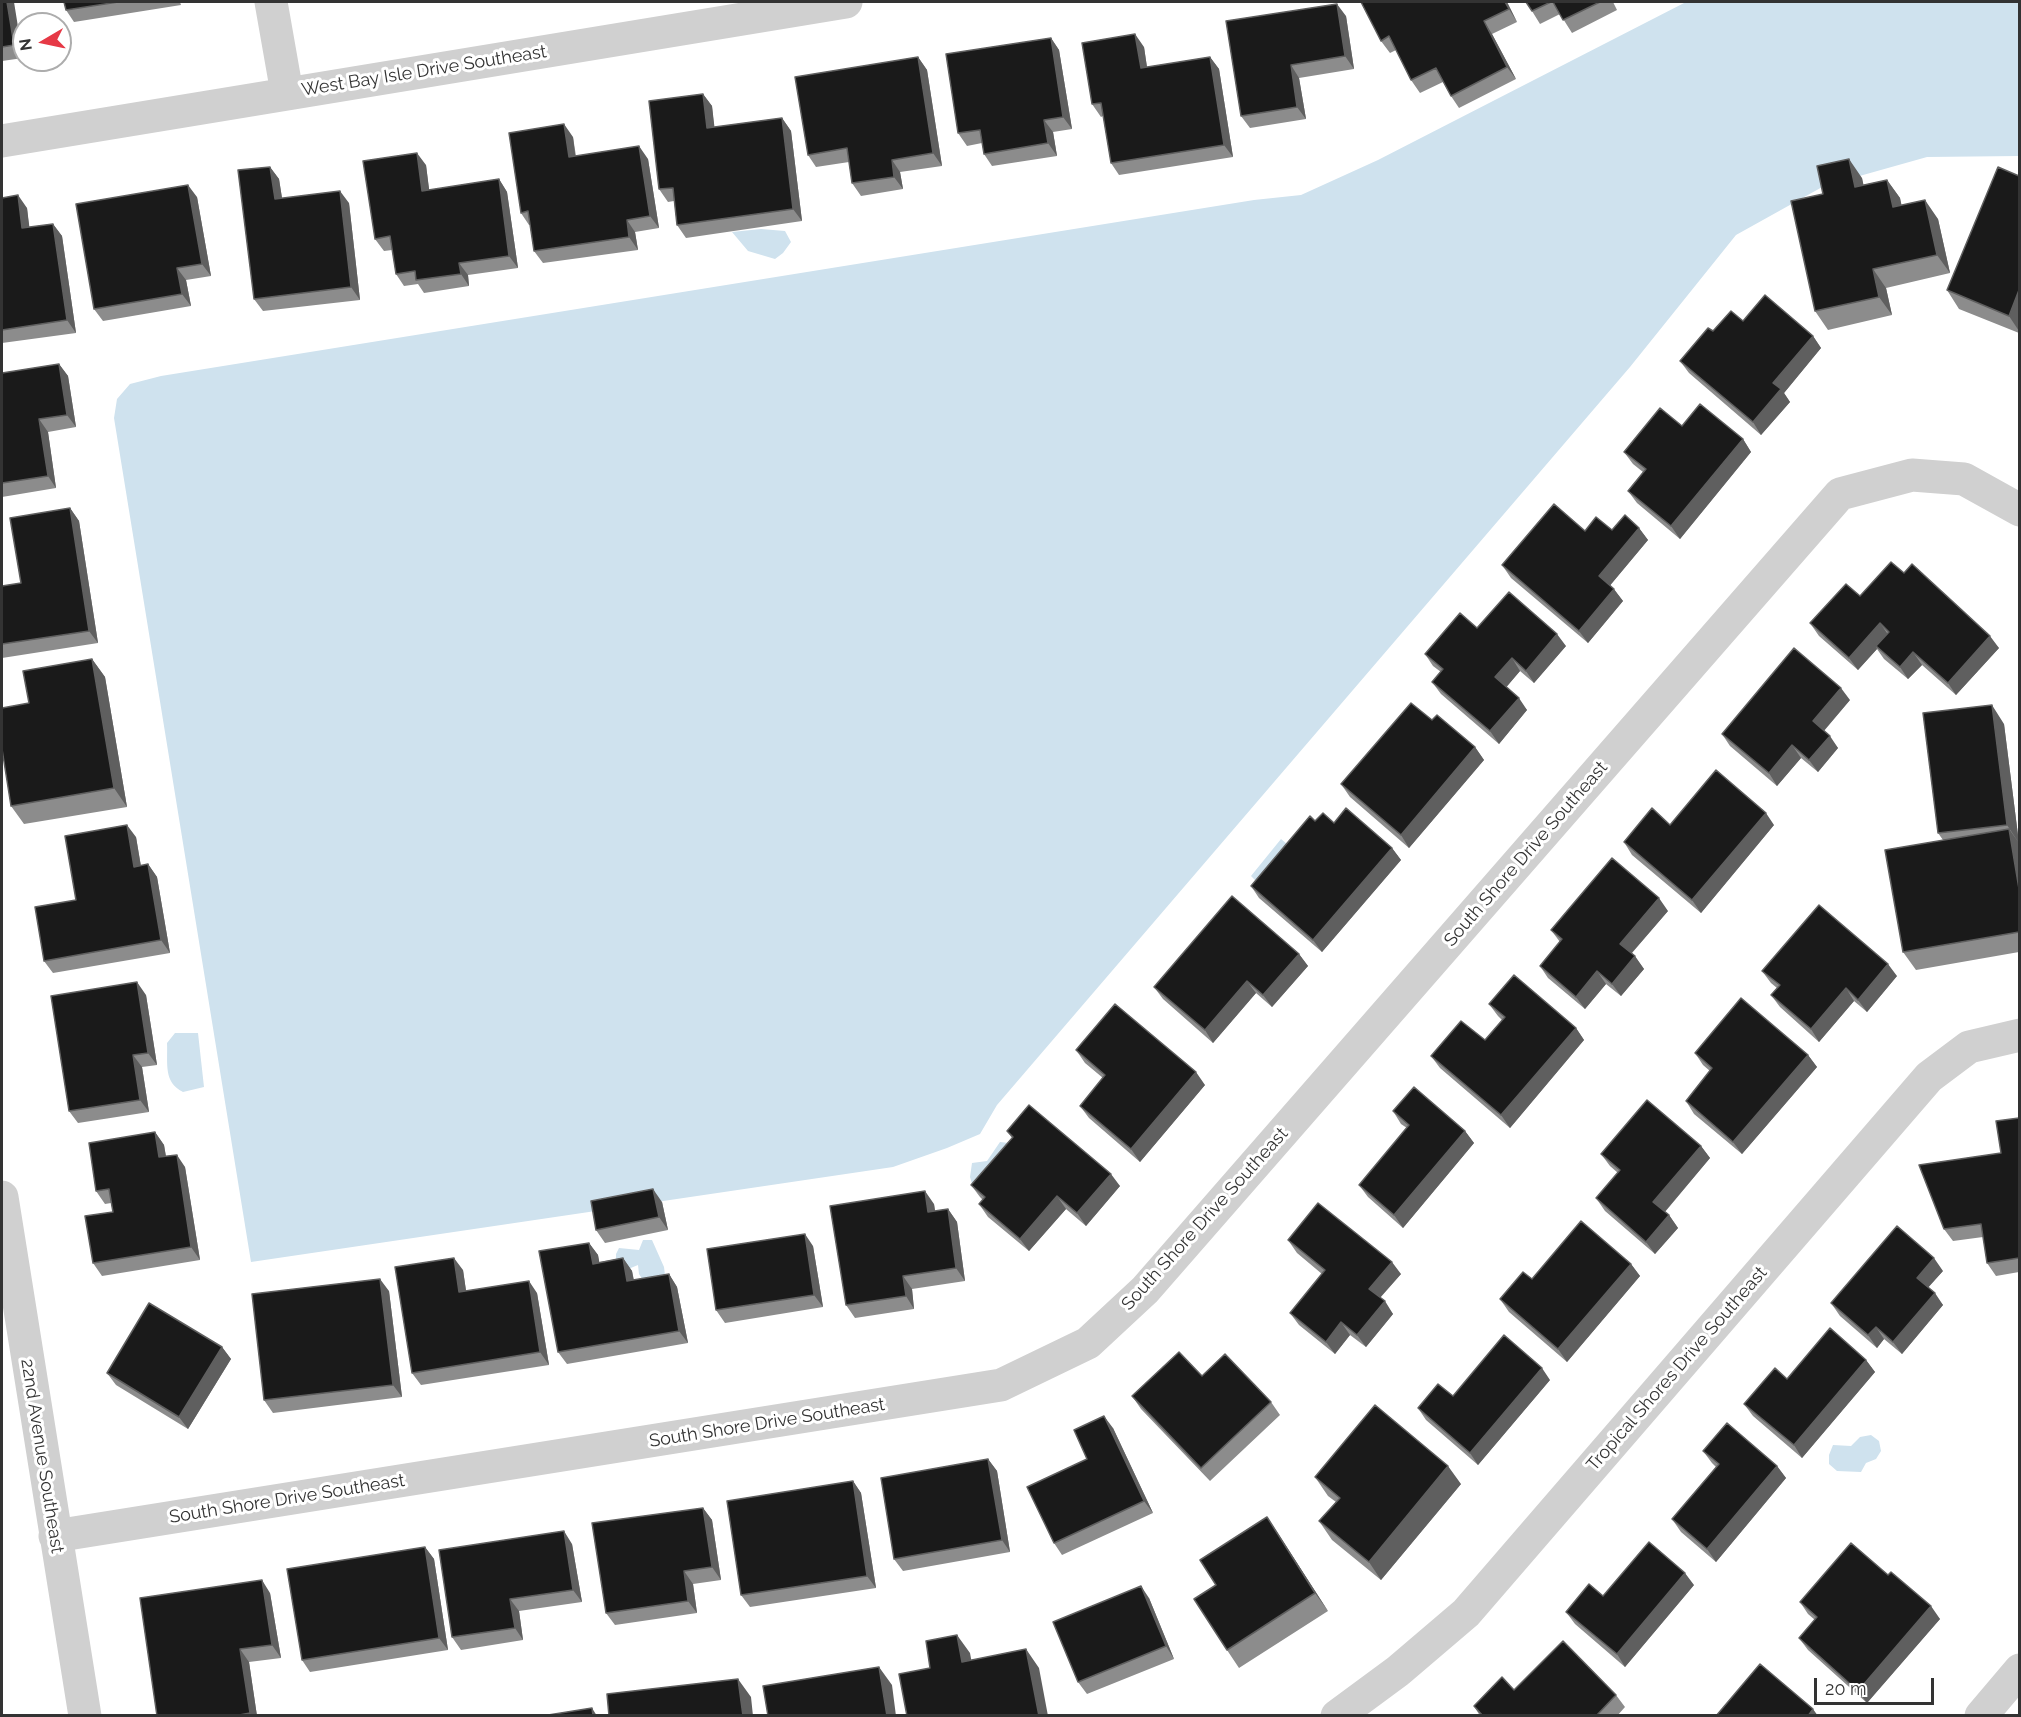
<!DOCTYPE html>
<html>
<head>
<meta charset="utf-8">
<style>
  body { margin:0 }
  #map { position:relative; width:2021px; height:1717px; overflow:hidden; background:#fff; font-family:Raleway,sans-serif }
  canvas { display:block }
  .frame { position:absolute; inset:0; border:3px solid #333; pointer-events:none }
  .north { position:absolute; left:12px; top:12px; width:60px; height:60px; box-sizing:border-box; background:#fff; border:2px solid #adadad; border-radius:50%; rotate:261deg; font-size:16px; font-weight:700; line-height:24px; text-align:center; color:#333 }
  .north::after { content:''; display:block; margin:auto; width:21px; height:27px; background:#e63946; clip-path:polygon(50% 0,100% 100%,50% 72%,0 100%) }
  .scale { position:absolute; left:1814px; top:1678px; width:120px; height:27px; box-sizing:border-box; border:3px solid #333; border-top:0; padding-left:8px; font-size:18px; line-height:21px; white-space:nowrap; color:#333; -webkit-text-stroke:4px #fff; paint-order:stroke }
</style>
</head>
<body>
<div id="map">
<canvas width="2021" height="1717"></canvas>
<div class="frame"></div>
<div class="north">N</div>
<div class="scale">20 m</div>
</div>
<script>
const c = document.querySelector('canvas').getContext('2d');
c.lineJoin = 'round';
function fill(path, color) {
  c.fillStyle = color;
  c.fill(path, 'evenodd');
}
function stroke(path, color, width, dash) {
  c.strokeStyle = color;
  c.lineWidth = width;
  c.lineCap = dash ? 'butt' : 'round';
  c.setLineDash(dash || []);
  c.stroke(path);
}
function drawText(font, color, halo, rows, align = 'center') {
  c.font = font + ' Raleway,sans-serif';
  c.lineWidth = 6;
  c.setLineDash([]);
  c.textBaseline = 'middle';
  c.strokeStyle = halo;
  c.fillStyle = color;
  for (const [text, x, y, turn = 0] of rows) {
    c.save();
    c.translate(x, y);
    c.rotate((+turn || 0) * Math.PI / 180);
    c.textAlign = isNaN(turn) ? turn : align;
    if (halo) c.strokeText(text, 0, 0);
    c.fillText(text, 0, 0);
    c.restore();
  }
}
fill(new Path2D(`
  M1686,2h333v154l-92,1 -103,29 -88,49 -106,132 -633,738 -17,29 -33,14 -54,19 -642,95 -137,-844 3,-19 13,-15 31,-8 1093,-176 47,-5 77,-35z
  M761,229l24,2 6,11 -8,11 -8,6 -27,-8 -16,-19z
  M1281,839l18,15 -33,37 -15,-15z
  M175,1033h23l6,54 -21,5c-20,-10 -15,-29 -16,-49z
  M1000,1142l9,1 -36,44 -3,-10 2,-14 15,-2z
  M643,1240h9l12,27 2,16 -18,5 -9,-14 -1,-9 -17,7 -5,-6v-12l3,-6 20,2z
  M1871,1435l8,6 2,10 -5,8 -10,4 -5,9 -24,-1 -8,-7v-9l4,-10 18,1 9,-9z`), '#cfe2ee');
stroke(new Path2D(`
  M271,2l16,91
  M2,141l844,-139
  M2,1197l83,519
  M55,1536l946,-151 87,-42 57,-53 695,-796 72,-19 52,4 56,31
  M1337,1716l61,-45 68,-58 463,-536 40,-30 51,-12
  M1981,1716l39,-46`), '#d0d0d0', 33);
fill(new Path2D(`
  M2,2l21,56 -21,3z
  M64,2h116l1,3 -107,17 -8,-12z
  M1361,2h146l10,20 -25,12 24,45 -57,29 -8,-12 -8,-14 -23,11 -9,-13 -15,-30 -6,3 -9,-12z
  M1526,2h87l4,8 -45,23 -12,-19 -20,10 -8,-13z
  M1346,16l8,53 -55,9 7,41 -56,9 -9,-12 -15,-95z
  M1051,38l8,12 13,79 -19,3 4,24 -65,10 -8,-12 -2,-11 -15,3 -9,-13z
  M1144,47l3,20 63,-10 9,12 14,88 -114,18 -8,-12 -8,-47 -2,1 -9,-13z
  M918,57l9,13 15,96 -42,6 3,17 -42,7 -9,-13 -3,-21 -33,5 -8,-12z
  M703,94l9,12 2,21 68,-9 9,13 11,90 -116,17 -9,-13 -3,-24 -6,1 -9,-13z
  M573,137l3,19 72,3 11,69 -24,4 3,18 -95,13 -9,-12 -4,-26h-1l-8,-12z
  M426,165l3,25 70,-11 8,13 11,76 -50,7 1,11 -45,7 -6,-9 -14,2 -8,-12 -4,-24 -8,1 -9,-12z
  M270,167l9,12 3,19 67,5 11,97 -97,11 -9,-12z
  M2019,176v157l-60,-24 -12,-19z
  M1862,178l1,7 24,-5 13,18 1,7 37,14 12,54 -64,15 6,27 -64,15 -13,-19 8,-117z
  M197,197l14,79 -25,4 5,26 -88,15 -9,-12z
  M2,198l25,10 2,19 24,-3 9,12 14,97 -74,10z
  M1743,321l70,15 8,12 -37,45 6,9 -29,33 -72,-62 -9,-12 33,-30z
  M59,364l9,12 8,51 -28,5 8,56 -54,9v-124z
  M1682,426l61,13 8,13 -71,87 -43,-36 -9,-12 15,-19 -10,-8 -9,-12z
  M70,508l9,13 19,122 -96,15v-72l19,-3z
  M1639,528l9,12 -38,45 13,16 -35,42 -77,-65 -9,-13 83,-34z
  M1904,573l95,75 -43,47 -34,-30 -14,14 -24,-20 -7,-10 -19,21 -39,-34 -9,-13z
  M1477,628l89,18 -32,37 -14,-12 -14,16 21,23 -28,34 -58,-50 -9,-12 9,-10 -8,-6 -8,-12z
  M92,659l13,18 22,130 -103,17 -13,-18 18,-103z
  M1850,700l-26,31 14,17 -20,24 -17,-14 -24,28 -47,-40 -8,-12z
  M2004,724l15,119v109l-103,18 -13,-18 40,-112 -5,-7z
  M1475,747l9,13 -75,88 -59,-51 -9,-13z
  M1315,821l19,2 58,25 9,12 -79,92 -63,-54 -8,-12z
  M1670,825h104l-73,88 -69,-58 -8,-13z
  M136,837l5,29 7,-2 9,13 13,76 -117,20 -9,-12 32,-61z
  M1668,911l-36,42 12,16 -23,27 -15,-12 -21,25 -37,-31 -8,-12 20,-24 -9,-12z
  M1299,954l9,12 -36,41 -16,-14 -43,50 -50,-44 -9,-12z
  M1762,971l135,5 -30,36 -13,-11 -35,41 -39,-35 -9,-12 6,-7 -6,-5z
  M146,995l11,70 -15,2 7,45 -71,11 -9,-12z
  M1489,1004l87,24 8,12 -74,88 -70,-60 -9,-12 54,-16 17,-20 -4,-4z
  M1076,1050l129,35 -65,77 -51,-44 -9,-12 23,-28 -18,-15z
  M1695,1053l113,2 9,12 -75,87 -48,-40 -8,-13 24,-30 -7,-6z
  M1393,1111l72,20 9,12 -71,85 -35,-31 -9,-12 48,-57 -6,-4z
  M2019,1118v154l-23,4 -9,-13 -4,-26 -30,4 -9,-12 57,-76z
  M1007,1131l113,55 -34,40 -20,-17 -37,42 -41,-34 -9,-13 4,-4 -3,-3 -9,-12 41,-47z
  M155,1132l9,13 2,11 19,11 15,93 -98,16 -9,-13 20,-51 -2,-9 -6,1 -9,-13z
  M1701,1146l9,12 -45,54 4,3 9,13 -23,26 -50,-43 -9,-13 22,-25 -8,-7 -9,-12z
  M662,1202l6,28 -63,13 -9,-13z
  M934,1204l1,7 13,-2 9,13 8,59 -53,8 2,20 -59,9 -9,-13z
  M1288,1240l113,34 -21,24 13,16 -27,33 -16,-12 -15,19 -36,-29 -9,-12 32,-39 -25,-21z
  M589,1243l9,12 1,7 24,-4 9,13 2,9 35,-6 8,13 11,56 -121,21 -9,-12z
  M813,1246l10,61 -98,16 -9,-13z
  M1631,1264l9,12 -73,86 -58,-50 -9,-13 32,-20z
  M463,1270l3,21 71,2 12,72 -128,20 -9,-12z
  M1943,1271l-15,16 15,18 -41,49 -18,-15 -7,9 -37,-32 -9,-13z
  M389,1291l13,106 -129,16 -9,-13z
  M222,1347l9,12 -43,70 -72,-44 -9,-12z
  M1866,1360l9,12 -73,86 -49,-42 -9,-12 43,-25z
  M1550,1380l-72,85 -52,-45 -8,-12 35,-12z
  M1132,1396l139,6 9,13 -70,66 -69,-72z
  M1113,1428l40,85 -91,42 -8,-12 33,-84z
  M1703,1451l74,15 9,12 -70,84 -35,-30 -9,-13 44,-52 -4,-4z
  M988,1459l9,12 13,81 -107,19 -9,-12z
  M1315,1477l146,7 -80,96 -49,-40 -13,-19 17,-19 -8,-6z
  M853,1481l8,12 15,95 -126,19 -9,-12z
  M703,1508l9,12 9,60 -28,4 4,29 -82,12 -9,-12z
  M1267,1517l61,94 -89,57 -12,-18 -11,-65z
  M572,1544l10,58 -63,9 4,29 -62,10 -9,-13z
  M425,1547l9,12 14,91 -138,22 -8,-12z
  M1888,1575l52,44 -73,84 -59,-53 -9,-12 16,-18 -7,-6 -8,-12z
  M1694,1585l-69,82 -50,-43 -9,-12 37,-16z
  M270,1593l11,65 -32,4 8,54h-100z
  M1149,1598l25,61 -87,35 -9,-12z
  M1514,1690l102,5 9,12 -8,9h-137l-6,-10z`), '#8c8c8c');
fill(new Path2D(`
  M7,2h7l9,56 -9,-13z
  M1505,2h2l10,20 -8,-13z
  M1337,4l9,12 8,53 -9,-13z
  M1484,21l8,13 24,45 -9,-12z
  M1135,34l9,13 5,34 -8,-13z
  M1051,38l8,12 13,79 -9,-12z
  M918,57l9,13 15,96 -9,-13z
  M1210,57l9,12 14,88 -9,-12z
  M1291,65l8,13 7,41 -9,-12z
  M703,94l9,12 4,34 -9,-12z
  M782,118l9,13 11,90 -9,-12z
  M1044,120l9,12 4,24 -9,-13z
  M564,124l9,13 4,33 -8,-13z
  M639,146l9,13 11,69 -9,-12z
  M417,153l9,12 5,39 -9,-13z
  M1849,159l13,19 6,27 -13,-18z
  M892,160l8,12 3,17 -9,-12z
  M270,167l9,12 5,32 -9,-12z
  M499,179l8,13 11,76 -9,-12z
  M1887,180l13,18 6,27 -13,-18z
  M188,185l9,12 14,79 -9,-12z
  M340,191l9,12 11,97 -9,-13z
  M18,195l9,13 4,32 -9,-12z
  M1925,200l13,19 12,54 -13,-18z
  M627,220l8,12 3,18 -9,-13z
  M53,224l9,12 14,97 -9,-13z
  M459,263l9,12 1,11 -8,-12z
  M177,268l9,12 5,26 -9,-12z
  M1873,269l13,19 6,27 -13,-18z
  M2019,290v41l-10,-15z
  M1813,336l8,12 -37,45 6,9 -29,33 -8,-13 20,-39z
  M59,364l9,12 8,51 -9,-12z
  M39,419l9,13 8,56 -8,-12z
  M1743,439l8,13 -71,87 -9,-13z
  M70,508l9,13 19,122 -9,-12z
  M1639,528l9,12 -40,48 -9,-12z
  M1614,589l9,12 -35,42 -9,-12z
  M1880,623l9,13 -13,10 1,3 -19,21 -9,-12z
  M1557,634l9,12 -32,37 -8,-12z
  M1990,636l9,12 -43,47 -8,-12z
  M1913,652l9,13 -14,14 -8,-12z
  M1512,658l8,13 -16,19 -9,-13z
  M92,659l13,18 22,130 -13,-19z
  M1841,688l9,12 -29,34 -8,-13z
  M1519,698l8,12 -28,34 -9,-13z
  M1992,705l12,19 15,119 -12,-18z
  M1830,736l8,12 -20,24 -9,-12z
  M1792,745l9,13 -24,28 -8,-13z
  M1475,747l9,13 -75,88 -8,-13z
  M1766,813l8,12 -73,88 -9,-13z
  M127,825l9,12 7,42 -9,-12z
  M2009,829l10,14v46z
  M1392,848l9,12 -79,92 -9,-12z
  M148,864l9,13 13,76 -9,-13z
  M1659,898l9,13 -39,45 -9,-12z
  M1299,954l9,12 -36,41 -9,-12z
  M1635,956l9,13 -23,27 -9,-12z
  M1888,964l9,12 -30,36 -9,-12z
  M1597,971l9,13 -21,25 -9,-12z
  M1247,981l9,12 -43,50 -8,-13z
  M137,982l9,13 11,70 -9,-12z
  M1846,988l8,13 -35,41 -8,-13z
  M1576,1028l8,12 -74,88 -9,-13z
  M133,1055l9,12 7,45 -9,-12z
  M1808,1055l9,12 -75,87 -9,-12z
  M1196,1072l9,13 -65,77 -9,-13z
  M1465,1131l9,12 -71,85 -9,-13z
  M155,1132l9,13 4,25 -9,-13z
  M1701,1146l9,12 -48,57 -9,-13z
  M177,1155l8,12 15,93 -9,-13z
  M1111,1174l9,12 -34,40 -9,-13z
  M653,1189l9,13 6,28 -9,-13z
  M925,1191l9,13 3,20 -9,-12z
  M1057,1196l9,13 -37,42 -9,-12z
  M948,1209l9,13 8,59 -9,-13z
  M1669,1215l9,13 -23,26 -9,-12z
  M805,1234l8,12 10,61 -9,-12z
  M589,1243l9,12 4,21 -9,-12z
  M454,1258l9,12 5,34 -9,-12z
  M623,1258l9,13 4,23 -9,-13z
  M1934,1258l9,13 -17,19 -9,-12z
  M1392,1262l9,12 -24,27 -8,-12z
  M1631,1264l9,12 -73,86 -9,-13z
  M669,1274l8,13 11,56 -9,-12z
  M903,1276l9,13 2,20 -8,-13z
  M380,1279l9,12 13,106 -9,-12z
  M529,1281l8,12 12,72 -9,-13z
  M1935,1293l8,12 -41,49 -9,-12z
  M1385,1301l8,13 -27,33 -9,-12z
  M1341,1322l9,13 -15,19 -9,-12z
  M1876,1327l8,12 -7,9 -9,-13z
  M222,1347l9,12 -43,70 -9,-12z
  M1866,1360l9,12 -73,86 -8,-13z
  M1542,1368l8,12 -72,85 -8,-12z
  M1104,1416l9,12 40,85 -9,-12z
  M988,1459l9,12 13,81 -8,-12z
  M1448,1466l13,18 -80,96 -12,-18z
  M1777,1466l9,12 -70,84 -9,-13z
  M853,1481l8,12 15,95 -9,-12z
  M703,1508l9,12 9,60 -9,-13z
  M1267,1517l12,18 49,76 -13,-18z
  M564,1531l8,13 10,58 -9,-12z
  M425,1547l9,12 14,91 -9,-12z
  M684,1571l9,13 4,29 -9,-12z
  M1685,1573l9,12 -69,82 -8,-13z
  M262,1580l8,13 11,65 -9,-13z
  M1141,1586l8,12 25,61 -8,-13z
  M510,1599l9,12 4,29 -8,-12z
  M1931,1606l9,13 -73,84 -9,-12z
  M957,1635l13,18 5,27 -13,-18z
  M240,1649l9,13 8,54h-6l-1,-3z
  M1026,1649l13,19 9,48h-9z
  M879,1667l13,18 4,31h-9z
  M738,1679l13,18 2,19h-10z
  M592,1708l5,8h-4z
  M1813,1709l5,7h-10z`), '#5f5f5f');
const building = new Path2D(`
  M2,2h5l7,43 -12,2z
  M64,2h54l-52,8z
  M1361,2h144l4,7 -25,12 23,46 -56,29 -15,-28 -25,12 -22,-44 -8,5z
  M1526,2h25l-19,9z
  M1553,2h47l-37,18z
  M1337,4l8,52 -54,9 6,42 -56,9 -15,-95z
  M1135,34l6,34 69,-11 14,88 -113,18 -10,-60 -9,1 -10,-61z
  M1051,38l12,79 -19,3 4,23 -64,11 -4,-24 -22,3 -12,-79z
  M918,57l15,96 -41,7 2,17 -42,6 -5,-35 -39,7 -13,-78z
  M703,94l4,34 75,-10 11,91 -116,16 -4,-37 -14,1 -10,-88z
  M564,124l5,33 70,-11 11,70 -23,4 2,17 -95,14 -6,-40 -7,2 -12,-80z
  M417,153l5,38 77,-12 10,77 -50,7 2,11 -45,6 -1,-9 -19,3 -6,-38 -15,3 -12,-78z
  M1849,159l6,28 32,-7 6,27 32,-7 12,55 -64,14 6,28 -64,14 -24,-110 32,-7 -6,-28z
  M270,167l5,32 65,-8 11,96 -97,12 -16,-129z
  M1998,167l21,9v114l-10,26 -62,-26z
  M188,185l14,79 -25,4 5,26 -88,15 -18,-105z
  M18,195l4,33 31,-4 14,96 -65,10v-132z
  M1765,295l48,41 -40,47 8,6 -28,33 -73,-61 28,-33 5,3 18,-20 12,10z
  M59,364l8,51 -28,4 9,57 -46,7v-110z
  M1700,404l43,35 -72,87 -43,-35 18,-22 -22,-17 36,-44 22,18z
  M1554,504l31,27 11,-14 16,13 13,-15 14,13 -40,48 15,13 -35,42 -77,-66z
  M70,508l19,123 -87,13v-58l19,-3 -11,-65z
  M1891,562l13,11 8,-9 78,72 -42,47 -35,-31 -13,15 -24,-21 13,-14 -9,-9 -31,35 -39,-35 36,-39 14,12z
  M1509,592l48,42 -31,37 -14,-13 -17,19 24,21 -29,33 -58,-49 11,-13 -18,-15 35,-41 17,15z
  M1794,648l47,40 -28,33 17,15 -21,24 -17,-15 -23,28 -47,-39z
  M92,659l22,129 -103,18 -9,-57v-41l27,-5 -6,-32z
  M1411,703l21,17 5,-5 38,32 -74,88 -60,-51z
  M1992,705l15,120 -69,8 -15,-120z
  M1716,770l50,43 -74,87 -68,-58 28,-34 18,17z
  M1346,808l46,40 -79,92 -62,-54 59,-70 5,5 8,-8 11,10z
  M127,825l7,42 14,-3 13,76 -117,21 -9,-54 41,-7 -11,-64z
  M2009,829l10,60v43l-116,20 -18,-102z
  M1612,858l47,40 -39,46 15,12 -23,28 -15,-13 -21,26 -36,-31 22,-27 -11,-9z
  M1232,896l67,58 -36,41 -16,-14 -42,49 -51,-43z
  M1819,905l69,59 -30,36 -12,-12 -35,41 -40,-34 9,-10 -18,-14z
  M1514,975l62,53 -75,87 -70,-59 30,-35 24,19 20,-23 -16,-13z
  M137,982l11,71 -15,2 7,45 -71,11 -18,-115z
  M1741,998l67,57 -75,87 -47,-41 26,-33 -17,-15z
  M1115,1004l81,68 -65,77 -51,-43 25,-31 -29,-25z
  M1414,1087l51,44 -71,84 -35,-30 50,-60 -16,-14z
  M1647,1100l54,46 -48,56 16,13 -23,27 -50,-44 24,-28 -19,-16z
  M1029,1105l82,69 -34,39 -20,-17 -37,43 -41,-35 6,-7 -14,-12 42,-48 -6,-6z
  M2019,1118v140l-32,5 -6,-39 -37,5 -25,-64 82,-12 -5,-32z
  M155,1132l4,25 18,-2 14,92 -98,16 -8,-47 28,-4 -4,-23 -13,2 -7,-48z
  M653,1189l6,28 -63,13 -5,-29z
  M925,1191l3,21 20,-3 8,59 -53,8 3,20 -60,9 -16,-99z
  M1318,1203l74,59 -23,27 16,12 -28,34 -16,-13 -15,20 -36,-29 35,-43 -37,-30z
  M1581,1221l50,43 -73,85 -58,-50 23,-27 9,7z
  M1897,1226l37,32 -17,20 18,15 -42,49 -17,-15 -8,8 -37,-32z
  M805,1234l9,61 -98,15 -9,-61z
  M589,1243l4,21 30,-6 4,23 42,-7 10,57 -121,21 -19,-101z
  M454,1258l5,34 70,-11 11,71 -128,21 -17,-106z
  M380,1279l13,106 -129,15 -12,-106z
  M149,1303l73,44 -43,70 -72,-44z
  M1830,1328l36,32 -72,85 -50,-41 31,-36 12,11z
  M1504,1335l38,33 -72,85 -52,-45 20,-24 15,12z
  M1179,1352l23,24 23,-22 46,48 -70,66 -69,-72z
  M1375,1405l73,61 -79,96 -50,-41 21,-23 -25,-21z
  M1104,1416l40,85 -90,42 -27,-56 60,-28 -13,-29z
  M1727,1423l50,43 -70,83 -35,-30 47,-55 -16,-13z
  M988,1459l14,81 -108,19 -13,-81z
  M853,1481l14,95 -126,19 -14,-94z
  M703,1508l9,59 -28,4 4,30 -82,12 -14,-90z
  M1267,1517l48,76 -88,57 -33,-51 22,-14 -16,-25z
  M564,1531l9,59 -63,9 5,29 -63,9 -13,-87z
  M1649,1542l36,31 -68,81 -51,-42 23,-28 14,12z
  M1851,1543l37,32 3,-3 40,34 -73,85 -59,-53 18,-21 -17,-15z
  M425,1547l14,91 -137,22 -15,-91z
  M262,1580l10,65 -32,4 10,64 -16,3h-77l-17,-118z
  M1141,1586l25,60 -88,36 -25,-60z
  M957,1635l5,27 64,-13 13,67h-132l-8,-42 31,-6 -4,-27z
  M1563,1641l53,54 -20,21h-113l-9,-10 28,-29 12,13z
  M1760,1664l53,45 -5,7h-92z
  M879,1667l8,49h-119l-5,-30z
  M738,1679l5,37h-134l-2,-22z
  M592,1708l1,8h-51z`);
fill(building, '#1a1a1a');
stroke(building, '#5f5f5f', 1.5);
drawText('18px', '#333', '#fff', [
  ["West Bay Isle Drive Southeast",424,71,-9],
  ["South Shore Drive Southeast",1526,854,-49],
  ["South Shore Drive Southeast",1205,1219,-48],
  ["Tropical Shores Drive Southeast",1677,1369,-49],
  ["South Shore Drive Southeast",767,1423,-9],
  ["22nd Avenue Southeast",42,1456,81],
  ["South Shore Drive Southeast",287,1499,-9]
]);
</script>
</body>
</html>
